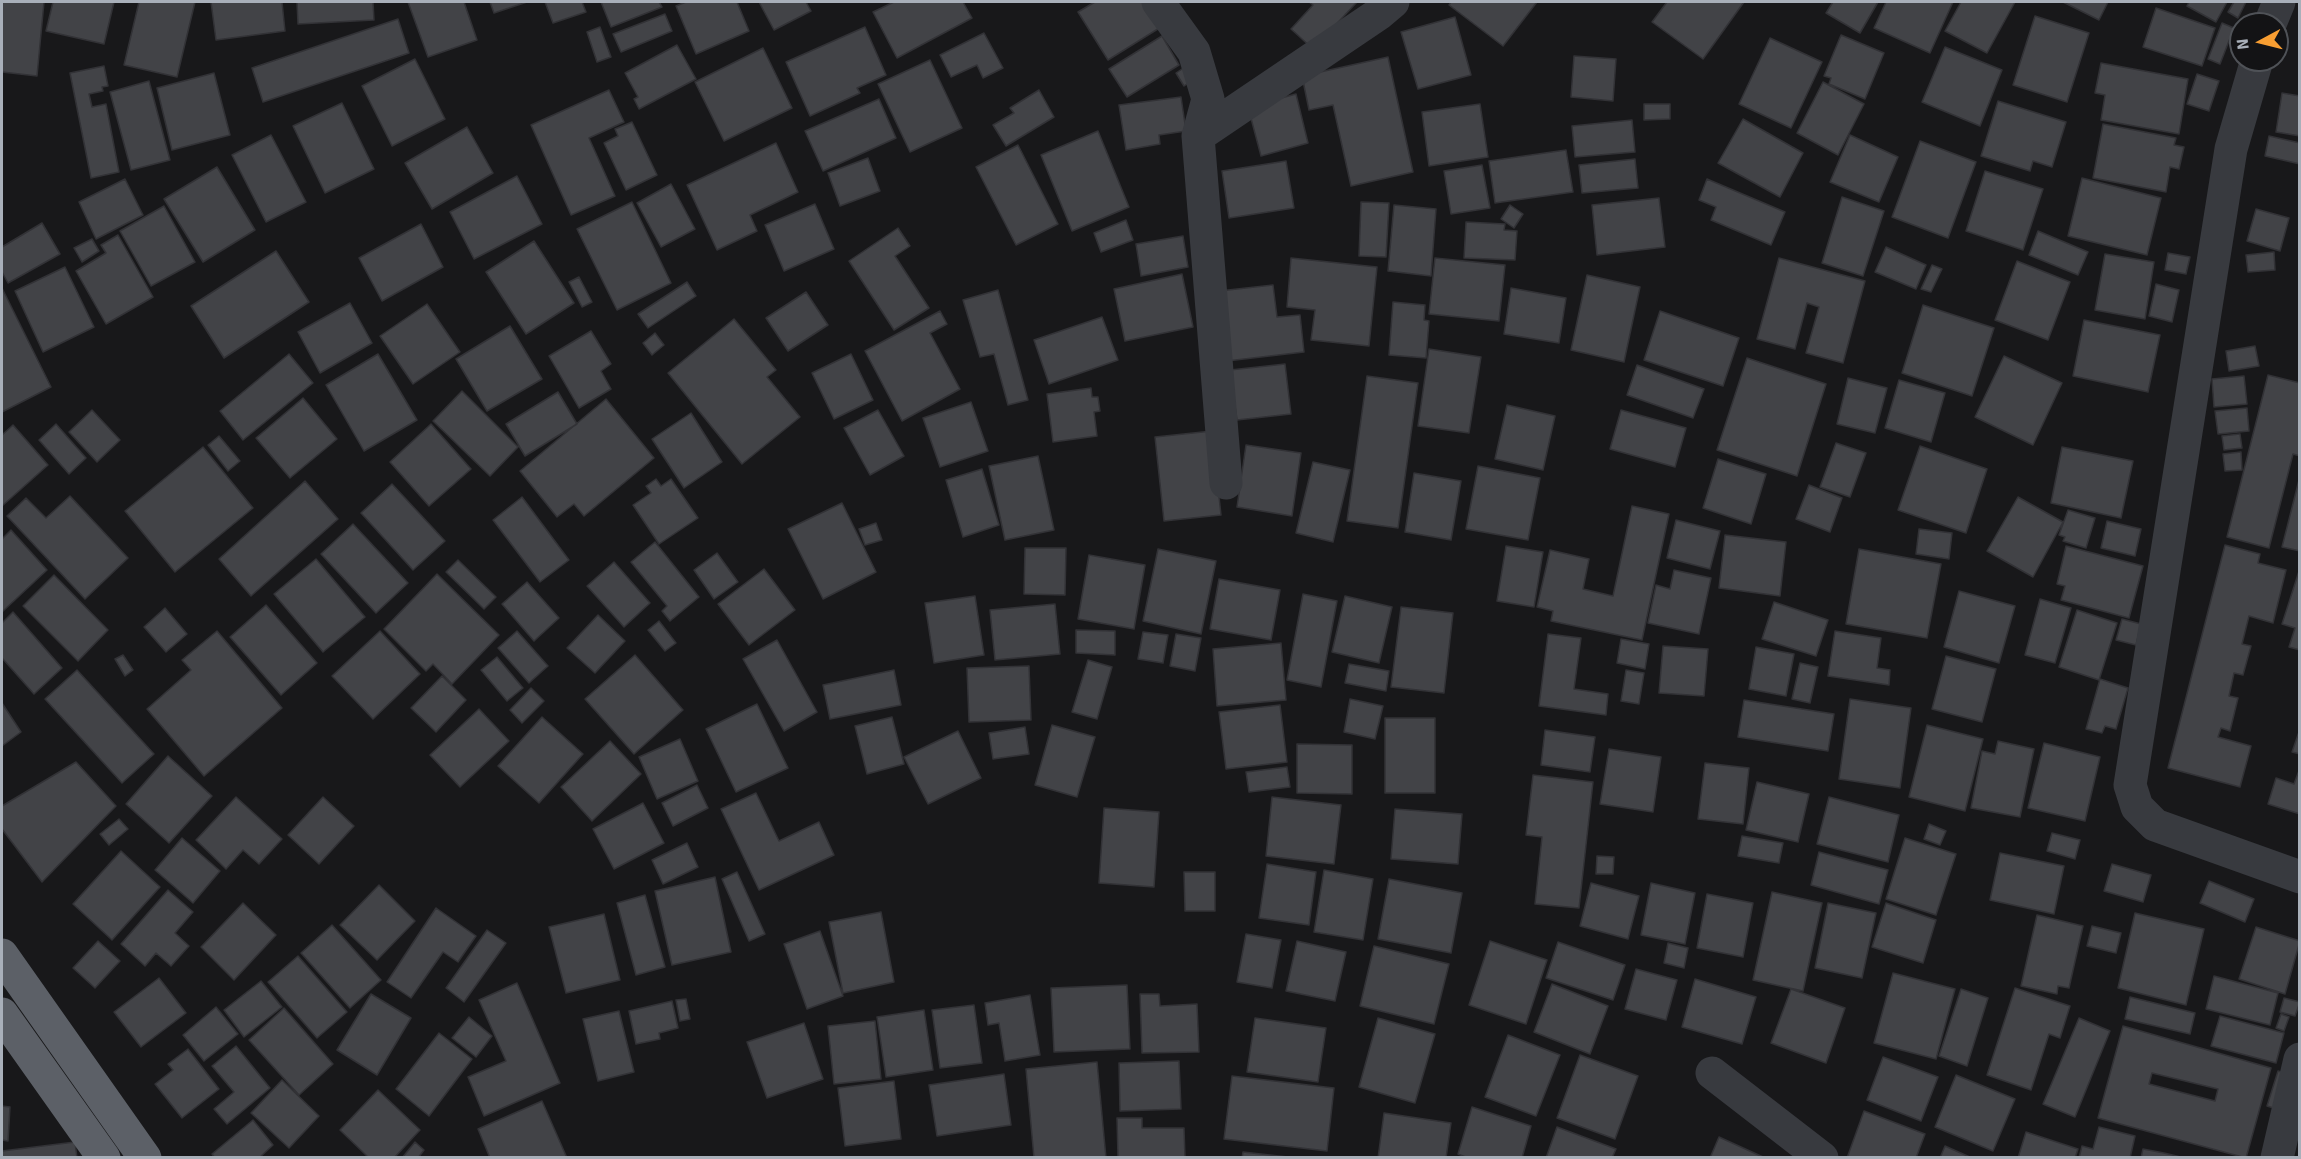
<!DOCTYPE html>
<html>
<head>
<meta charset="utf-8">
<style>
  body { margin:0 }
  #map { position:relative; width:2301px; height:1159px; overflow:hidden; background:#18181a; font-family:Signika,sans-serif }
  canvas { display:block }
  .frame { position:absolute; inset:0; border:3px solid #a9b0ba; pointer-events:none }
  .north { position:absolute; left:2229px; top:12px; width:60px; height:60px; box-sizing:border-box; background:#131315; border:2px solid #4f5257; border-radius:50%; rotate:263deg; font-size:16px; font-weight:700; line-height:24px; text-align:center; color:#a9b0ba }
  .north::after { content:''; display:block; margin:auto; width:21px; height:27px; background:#f89e32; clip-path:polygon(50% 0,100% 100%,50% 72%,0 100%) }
</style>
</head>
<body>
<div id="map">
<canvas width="2301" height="1159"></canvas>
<div class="frame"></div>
<div class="north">N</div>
</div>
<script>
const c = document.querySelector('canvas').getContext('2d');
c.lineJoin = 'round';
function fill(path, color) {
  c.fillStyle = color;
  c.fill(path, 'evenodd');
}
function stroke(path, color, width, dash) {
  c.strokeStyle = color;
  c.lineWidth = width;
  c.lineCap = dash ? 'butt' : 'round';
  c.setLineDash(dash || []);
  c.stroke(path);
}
const building = new Path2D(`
  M2,2h42l-7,74 -35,-4z
  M53,2h61l-10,42 -58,-13z
  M139,2h56l-18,75 -53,-12z
  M211,2h71l3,29 -69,9z
  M297,2h76l1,18 -76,4z
  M408,2h56l13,38 -49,17z
  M490,2h37l-33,11z
  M545,2h37l4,10 -33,11z
  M601,2h58l3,5 -51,20z
  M686,2h51l12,29 -53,23 -20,-48z
  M759,2h47l5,9 -37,19z
  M894,2h69l9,16 -75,40 -24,-46z
  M1095,2h50l16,25 -53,33 -30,-48z
  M1309,2h48l-44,47 -22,-20 22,-24z
  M1451,2h86l-34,44 -54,-41z
  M1667,2h77l-41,57 -51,-37z
  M1833,2h45l-18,31 -34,-20z
  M1886,2h67l-23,51 -56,-25z
  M1961,2h54l-28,51 -42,-22z
  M2063,2h45l-9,18z
  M2189,2h38l-11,20 -29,-16z
  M2234,2h12l-8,16 -10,-6z
  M2156,8l59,20 -13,38 -59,-19z
  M665,14l7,17 -51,21 -8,-18z
  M2035,16l54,17 -22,69 -54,-17z
  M1455,17l16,58 -53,14 -17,-57z
  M398,19l11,34 -146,49 -11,-34z
  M2222,23l12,5 -14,36 -12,-5z
  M600,27l11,30 -14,5 -10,-30z
  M865,27l21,48 -29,13 3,5 -50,23 -24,-54z
  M984,33l19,35 -20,10 -6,-13 -26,12 -11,-22z
  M1841,35l43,18 -19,46 -36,-15 2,-6 -7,-2z
  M1162,36l17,29 -52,32 -18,-28z
  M1770,38l52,24 -31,66 -52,-24z
  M677,45l19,34 -57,30 -5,-10 4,-2 -13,-24z
  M1945,47l57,23 -22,56 -58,-24z
  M763,48l29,60 -68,33 -29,-59z
  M1574,56l42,3 -3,42 -42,-4z
  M1388,57l25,115 -62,14 -18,-81 -24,5 -7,-34z
  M415,59l30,60 -53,27 -30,-60z
  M930,60l32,68 -52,24 -32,-68z
  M2101,63l87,16 -9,55 -78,-14 4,-25 -10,-2z
  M104,66l4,20 -6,1 1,4 -14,3 3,13 14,-3 13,68 -28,6 -21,-105z
  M1185,67l8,13 -9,6 -8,-13z
  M214,73l16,62 -58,15 -15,-62z
  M2197,74l22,7 -10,30 -22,-7z
  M149,81l21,79 -39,10 -21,-78z
  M1823,82l41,22 -26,51 -41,-22z
  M609,90l15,32 -35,16 26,58 -44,19 -40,-90z
  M1039,90l15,27 -48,29 -13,-21 21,-12 -4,-5z
  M2282,93l18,3v40l-24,-4z
  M1296,94l12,49 -47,13 -13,-49z
  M1181,97l5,34 -27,4 1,9 -34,6 -7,-45z
  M879,99l17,39 -73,33 -18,-40z
  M1998,101l68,21 -14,45 -19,-6 -3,10 -49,-15z
  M342,103l32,66 -49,24 -32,-67z
  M1480,104l8,53 -59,9 -7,-54z
  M1644,104h26v15l-26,1z
  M1743,119l60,34 -23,44 -62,-34z
  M1632,120l3,32 -60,5 -3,-31z
  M632,122l25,53 -31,15 -22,-47 14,-7 -3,-7z
  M2103,124l73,14 -2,7 10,2 -5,22 -9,-2 -4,25 -73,-14z
  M467,127l26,46 -61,36 -27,-46z
  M1098,131l31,76 -57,24 -31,-76z
  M271,135l35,67 -40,20 -34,-67z
  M1850,135l48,22 -19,45 -49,-20z
  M2269,136l31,7v21l-35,-8z
  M1920,141l56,21 -28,76 -56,-21z
  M776,143l22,49 -48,23 7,16 -40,19 -30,-65z
  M1018,145l40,79 -42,21 -40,-78z
  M1566,150l7,42 -78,11 -6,-42z
  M868,158l12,33 -40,15 -12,-33z
  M1635,159l3,29 -56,5 -3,-28z
  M1286,161l8,47 -65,10 -7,-47z
  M1482,165l8,43 -39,6 -7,-43z
  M217,167l38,63 -52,32 -39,-63z
  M1985,171l58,18 -20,61 -57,-19z
  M517,176l25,48 -68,35 -24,-47z
  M2082,178l79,20 -14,57 -79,-19z
  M125,179l18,36 -47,24 -17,-37z
  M1707,179l78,33 -14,33 -60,-25 5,-13 -17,-7z
  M671,184l24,45 -34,18 -24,-44z
  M1842,197l42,14 -21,65 -41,-13z
  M1659,198l6,49 -68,8 -5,-50z
  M632,202l39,81 -54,27 -40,-81z
  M1361,202l28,1 -3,54 -27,-1z
  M815,204l19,45 -50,22 -19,-46z
  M1394,205l42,4 -5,67 -43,-5z
  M1510,205l13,9 -9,14 -13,-9z
  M164,206l31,56 -44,24 -31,-55z
  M2256,209l33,9 -9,33 -33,-10z
  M1126,220l7,20 -32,12 -7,-19z
  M1466,222l39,2 -1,6 13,1 -2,29 -51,-2z
  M42,223l18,31 -52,29 -6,-11v-25z
  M421,224l22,43 -61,34 -23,-43z
  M898,228l12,18 -15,10 34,52 -35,22 -45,-69z
  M2038,231l50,21 -10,23 -49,-20z
  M118,235l35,62 -47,27 -30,-53 30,-18 -5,-8z
  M1183,236l5,31 -47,9 -5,-32z
  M92,239l7,12 -17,11 -8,-14z
  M534,241l40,62 -48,31 -40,-62z
  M1886,247l40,18 -10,24 -41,-17z
  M276,251l33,51 -85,56 -33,-52z
  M2274,252l1,18 -27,2 -2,-17z
  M2168,253l22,4 -4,17 -21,-4z
  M2105,254l49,8 -9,57 -50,-9z
  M1291,258l86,9 -8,79 -58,-6 4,-30 -28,-3z
  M1435,258l70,7 -6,56 -70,-7z
  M1779,258l86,23 -22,82 -37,-10 13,-46 -12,-4 -12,46 -38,-10z
  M2017,261l53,21 -22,58 -53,-20z
  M1932,265l10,4 -11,23 -10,-3z
  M65,267l29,60 -51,25 -28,-61z
  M1182,274l11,53 -68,14 -11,-52z
  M1587,275l53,12 -16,75 -53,-12z
  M579,277l13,25 -10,5 -13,-25z
  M687,282l9,14 -48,32 -10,-14z
  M2156,284l23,6 -7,32 -23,-6z
  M1273,285l4,32 23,-2 4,37 -77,9 -8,-70z
  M2,288l49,99 -49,25z
  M1511,288l55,10 -7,45 -55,-9z
  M998,290l30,110 -20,5 -14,-51 -14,3 -17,-57z
  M806,292l22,33 -40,26 -22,-33z
  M1393,302l32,3 -1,15 5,1 -3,37 -37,-3z
  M350,303l22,40 -52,30 -22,-41z
  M427,304l33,48 -47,32 -33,-48z
  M1923,305l71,23 -22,68 -70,-23z
  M940,311l7,13 -17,9 30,56 -58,32 -37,-70z
  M1660,311l79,27 -16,48 -79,-26z
  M1102,317l16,43 -69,24 -15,-44z
  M734,319l42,51 -9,7 33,40 -58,47 -74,-91z
  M2084,320l76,15 -12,57 -75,-16z
  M510,326l32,53 -55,32 -31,-52z
  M591,331l20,33 -10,7 10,18 -32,19 -30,-52z
  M655,333l9,12 -12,10 -9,-12z
  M2255,346l4,20 -30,5 -3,-20z
  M1429,349l52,8 -12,76 -51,-7z
  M289,354l24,29 -70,57 -23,-29z
  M378,354l39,66 -53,31 -38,-66z
  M851,354l22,46 -39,19 -22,-46z
  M2004,356l58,27 -29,62 -58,-28z
  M1747,358l79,26 -29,92 -80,-26z
  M1285,364l6,50 -54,6 -7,-50z
  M1637,365l67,24 -11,29 -66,-23z
  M2268,375l32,8v73l-7,-2 -24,94 -42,-11z
  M1367,376l51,7 -20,145 -51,-7z
  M2244,376l3,28 -33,3 -2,-28z
  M1848,378l39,10 -12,45 -38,-9z
  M1899,380l46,13 -14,49 -46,-14z
  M1091,388l1,9h6l2,14 -6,1 3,24 -44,6 -6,-48z
  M462,391l56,56 -28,29 -57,-55z
  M558,392l19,32 -52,32 -19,-32z
  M303,398l34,41 -47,39 -34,-40z
  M606,399l48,59 -70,58 -10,-12 -17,13 -37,-46z
  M971,402l17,49 -48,16 -17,-49z
  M1507,405l48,11 -12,54 -48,-11z
  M2247,408l2,23 -31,3 -3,-23z
  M92,410l28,30 -23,22 -28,-30z
  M878,410l26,46 -34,19 -26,-47z
  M1621,410l65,18 -11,39 -65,-18z
  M691,413l31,49 -38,26 -32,-49z
  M56,424l30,34 -17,16 -30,-34z
  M431,424l40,45 -42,37 -39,-44z
  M13,425l35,40 -46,41v-71z
  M1212,431l9,84 -57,6 -9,-84z
  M2240,434l2,14 -18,2 -2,-14z
  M219,436l21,25 -12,10 -20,-26z
  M1836,443l30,10 -16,44 -30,-10z
  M1246,445l55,8 -9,63 -55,-9z
  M1920,446l67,23 -21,64 -68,-23z
  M203,447l50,61 -78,64 -50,-61z
  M2062,447l71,14 -12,57 -70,-15z
  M2241,452l1,18 -17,1 -2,-17z
  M1038,456l16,74 -49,10 -16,-74z
  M1718,459l48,15 -15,50 -48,-16z
  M1313,462l37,8 -17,72 -37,-9z
  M1478,466l62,12 -12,62 -62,-11z
  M982,469l17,56 -36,12 -17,-57z
  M1414,473l47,8 -10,59 -46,-8z
  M2300,476v75l-18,-4z
  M656,479l5,7 10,-7 27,39 -39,26 -26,-39 18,-12 -5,-7z
  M305,481l33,38 -87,77 -32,-37z
  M392,484l53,57 -32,29 -52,-57z
  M1809,485l33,13 -12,34 -34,-13z
  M70,496l58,62 -43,41 -78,-83 19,-18 20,20z
  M522,497l47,63 -29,22 -47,-62z
  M2018,497l45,25 -30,55 -46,-26z
  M842,503l34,69 -53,27 -35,-70z
  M1632,506l37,8 -27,126 -91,-19 2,-10 -16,-4 13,-57 39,9 -6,30 30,7z
  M2068,510l27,8 -9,30 -23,-7 2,-4 -6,-2z
  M1676,520l44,11 -10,38 -43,-11z
  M2107,521l34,8 -6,27 -34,-8z
  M876,523l6,17 -17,5 -6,-16z
  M353,524l55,59 -32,30 -55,-59z
  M1919,529l33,4 -3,26 -33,-5z
  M11,530l36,40 -45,42v-73z
  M1725,535l61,7 -6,54 -61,-8z
  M655,542l44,55 -29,24 -8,-10 5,-5 -36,-44z
  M2225,545l35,9 -2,9 28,7 -13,53 -24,-7 -7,28 9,2 -8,29 -9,-2 -5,23 9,2 -8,33 -9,-3 -3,9 33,9 -11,41 -72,-19z
  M1506,546l37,6 -9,55 -37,-6z
  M2066,546l77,20 -14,52 -68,-18 4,-14 -8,-2z
  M1025,548h41l-1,47 -41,-1z
  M1158,549l58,12 -15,73 -58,-13z
  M1859,549l82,15 -14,74 -81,-14z
  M717,553l21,29 -24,17 -20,-29z
  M1089,555l56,10 -11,64 -56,-10z
  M316,559l49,58 -42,35 -49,-58z
  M458,560l38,37 -12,12 -38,-37z
  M614,562l36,41 -26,24 -37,-41z
  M2300,568v82l-11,-3 6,-19 -13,-4z
  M764,569l31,41 -46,35 -31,-41z
  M1674,570l37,8 -12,56 -51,-11 8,-38 14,4z
  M437,574l62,61 -47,49 -19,-20 -7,7 -42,-42z
  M54,575l54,55 -30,31 -55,-55z
  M1219,579l61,11 -9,50 -61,-11z
  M527,582l32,36 -25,23 -32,-37z
  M1959,591l56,15 -16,57 -55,-16z
  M1303,594l34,7 -16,86 -34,-7z
  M975,596l9,59 -50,8 -9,-60z
  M1345,596l47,11 -13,56 -47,-11z
  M2040,599l31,9 -16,55 -30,-8z
  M1774,602l54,18 -12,36 -54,-17z
  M1055,604l5,50 -65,6 -5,-50z
  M266,605l51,58 -36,32 -51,-58z
  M1401,607l52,6 -9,80 -53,-6z
  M165,608l22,26 -21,18 -22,-25z
  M2077,610l40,13 -18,57 -40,-13z
  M13,612l49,56 -28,26 -32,-36v-35z
  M598,615l27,26 -30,32 -28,-25z
  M2122,619l19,5 -5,21 -20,-5z
  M659,621l17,22 -11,8 -17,-21z
  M1076,630l39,1v24l-39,-2z
  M217,631l65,77 -78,68 -57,-67 44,-39 -9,-10z
  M380,631l40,43 -47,45 -41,-43z
  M517,631l31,35 -19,17 -31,-35z
  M1835,631l46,7 -4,30 13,2 -1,15 -61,-9z
  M1143,632l25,3 -5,28 -25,-4z
  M1176,634l25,4 -6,33 -25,-5z
  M1548,634l33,4 -7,51 34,5 -2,21 -67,-9z
  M1621,639l28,5 -4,25 -28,-6z
  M777,640l40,72 -33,19 -41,-72z
  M1281,643l5,57 -69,6 -4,-57z
  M1663,646l45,3 -4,47 -45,-3z
  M1756,647l38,7 -8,42 -37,-7z
  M123,655l10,15 -8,6 -10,-17z
  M635,655l48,55 -49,44 -49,-55z
  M1946,656l50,13 -14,53 -50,-13z
  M497,657l26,31 -16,13 -26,-31z
  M1088,660l24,7 -15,52 -25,-7z
  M1800,663l18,4 -8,36 -18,-4z
  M1349,664l40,7 -3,20 -41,-8z
  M1029,666l2,54 -62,2 -2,-54z
  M77,670l77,84 -32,29 -77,-84z
  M894,670l7,35 -71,14 -7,-34z
  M1626,670l18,3 -5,31 -18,-3z
  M442,676l24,24 -30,32 -25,-24z
  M2100,679l28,9 -12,41 -11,-3 -3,7 -16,-4z
  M531,688l13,13 -22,22 -12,-13z
  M1350,699l33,7 -8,33 -31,-7z
  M1850,699l61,9 -11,80 -61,-9z
  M1744,700l90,14 -6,37 -90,-14z
  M2,703l19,29 -19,14z
  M757,704l31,64 -52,24 -30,-63z
  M1280,705l7,57 -61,7 -7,-57z
  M479,709l30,32 -49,46 -30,-32z
  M542,717l41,37 -44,49 -41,-37z
  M892,717l12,47 -37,10 -12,-48z
  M1385,718h50v75h-50z
  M1052,725l43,12 -18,60 -42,-12z
  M1927,725l56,14 -18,72 -56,-14z
  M1025,727l4,27 -36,5 -4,-26z
  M2300,729v25l-8,-2z
  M1545,730l50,7 -5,35 -49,-7z
  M958,731l23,47 -53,26 -24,-47z
  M680,739l18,42 -41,18 -18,-42z
  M610,741l31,33 -49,47 -31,-34z
  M1998,741l36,8 -14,68 -49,-9 11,-57 13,3z
  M2044,743l56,14 -15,64 -57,-13z
  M1297,744l55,1v49l-55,-1z
  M1609,749l52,8 -8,55 -53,-8z
  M168,756l44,40 -43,47 -43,-39z
  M76,762l40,44 -74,76 -40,-53v-23z
  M1705,763l44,5 -6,56 -45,-5z
  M1287,767l3,20 -41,5 -3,-20z
  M2300,768v46l-32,-10 8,-26 18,6z
  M1533,775l60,7 -14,126 -44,-4 7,-67 -16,-2z
  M1757,782l52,12 -11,48 -52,-12z
  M697,785l11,23 -35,18 -11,-23z
  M756,793l23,48 40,-19 15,33 -75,35 -38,-81z
  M236,797l46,42 -23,25 -16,-14 -17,19 -30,-29z
  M323,797l31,29 -35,38 -31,-29z
  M1272,797l69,8 -7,59 -68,-8z
  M1829,797l70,18 -11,47 -71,-18z
  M643,803l21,40 -50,26 -21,-40z
  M1104,808l55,4 -5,75 -55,-4z
  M1395,809l67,5 -4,50 -67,-5z
  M119,819l9,10 -19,16 -9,-11z
  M1929,824l17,7 -6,14 -16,-6z
  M2052,833l28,7 -5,19 -28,-8z
  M1742,836l41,7 -4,20 -41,-7z
  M182,838l38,33 -27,32 -38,-33z
  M1905,838l51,16 -20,61 -50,-16z
  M687,843l11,24 -35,17 -11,-24z
  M121,851l39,36 -48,53 -39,-36z
  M1819,852l69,18 -9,34 -68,-19z
  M2000,853l64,13 -10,48 -64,-14z
  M1597,856l17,1 -1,17h-17z
  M1267,864l49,8 -7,53 -50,-7z
  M2112,864l39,11 -8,27 -39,-11z
  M1324,870l49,9 -10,61 -49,-8z
  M737,872l28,62 -16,7 -27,-62z
  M1184,872h31v39h-30z
  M715,877l16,75 -59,13 -17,-74z
  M1389,879l73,14 -11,60 -73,-14z
  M2209,881l45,18 -9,23 -45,-19z
  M1591,883l48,13 -11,43 -48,-13z
  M1651,883l44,10 -10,51 -44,-9z
  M379,885l36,36 -38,39 -37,-35z
  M168,890l25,22 -18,21 14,13 -18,20 -15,-13 -11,13 -24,-22z
  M1772,892l50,11 -19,88 -50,-11z
  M1707,894l46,9 -10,54 -46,-9z
  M645,895l20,72 -29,8 -19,-72z
  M243,903l33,32 -42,45 -33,-33z
  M1828,903l48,10 -14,65 -47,-10z
  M1886,903l50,17 -13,43 -51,-16z
  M436,908l40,28 -18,26 -15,-10 -32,46 -24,-16z
  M881,912l13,70 -51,11 -14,-71z
  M2135,913l69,16 -18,76 -68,-17z
  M604,914l16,66 -54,13 -17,-66z
  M2037,915l46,11 -14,62 -11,-2 -1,8 -36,-8z
  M332,925l49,55 -31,28 -49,-55z
  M2092,926l29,7 -5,20 -29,-7z
  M2256,927l44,14 -15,53 -46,-15z
  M487,930l19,13 -42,59 -18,-14z
  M820,931l23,65 -36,13 -23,-65z
  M1246,934l35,6 -9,48 -35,-6z
  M98,941l22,20 -25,27 -22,-20z
  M1297,941l49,11 -11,49 -49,-10z
  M1490,941l57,19 -21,64 -57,-19z
  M1558,942l67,23 -12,35 -67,-22z
  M1668,943l20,5 -4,20 -20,-5z
  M1374,946l75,18 -15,60 -74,-18z
  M298,956l49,56 -30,26 -49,-56z
  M1636,969l41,11 -11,40 -41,-11z
  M1893,973l62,16 -19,70 -62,-16z
  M2214,976l64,17 -8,32 -64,-16z
  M159,978l27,35 -45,34 -27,-35z
  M1695,979l61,18 -14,47 -60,-17z
  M261,981l21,26 -38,30 -20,-27z
  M517,983l43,100 -76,33 -16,-39 38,-16 -27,-61z
  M1552,984l56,22 -18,48 -56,-22z
  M1127,985l3,64 -76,3 -3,-64z
  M2015,988l55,18 -10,32 -11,-4 -18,56 -44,-15z
  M1791,989l54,19 -19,55 -55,-20z
  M1961,989l27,9 -21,68 -28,-10z
  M371,994l40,24 -34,57 -40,-25z
  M1140,994h19l1,12 37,-2 2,48 -57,1z
  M1030,995l10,60 -35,6 -6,-38 -11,2 -3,-22z
  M2130,997l65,16 -5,21 -65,-15z
  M2284,998l16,4 -5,14 -15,-4z
  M686,999l4,20 -10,2 -4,-21z
  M672,1001l6,27 -19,5 1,6 -24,5 -7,-33z
  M974,1005l8,58 -42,5 -8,-58z
  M216,1007l22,27 -34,27 -21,-26z
  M284,1008l49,56 -34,31 -50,-55z
  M924,1010l9,60 -47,7 -9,-60z
  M619,1011l15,61 -36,9 -15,-62z
  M2281,1014l8,3 -5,14 -8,-3z
  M2220,1016l64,17 -8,30 -65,-17z
  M469,1017l23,19 -16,21 -24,-19z
  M1255,1018l71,10 -8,54 -71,-10z
  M1378,1018l57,16 -20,69 -56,-16z
  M2079,1018l31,13 -35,86 -32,-13z
  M875,1021l6,58 -47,5 -6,-58z
  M804,1023l19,56 -56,19 -20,-56z
  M2123,1026l148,42 -25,90 -148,-40zM2152,1073l66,16 -3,12 -66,-17z
  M439,1033l33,26 -43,57 -33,-27z
  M1508,1035l52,20 -24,61 -51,-19z
  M236,1046l34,42 -43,36 -13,-15 20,-17 -22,-26z
  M188,1049l31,40 -37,29 -27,-34 18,-14 -5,-6z
  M1580,1055l58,21 -23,63 -58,-21z
  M1883,1057l55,20 -17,44 -54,-21z
  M1179,1061l2,48 -61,2 -1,-48z
  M1097,1062l9,96h-72l-8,-89z
  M2278,1071l13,4 -11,35 -13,-4z
  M1004,1074l7,51 -74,11 -8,-51z
  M1956,1075l59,24 -22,52 -58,-24z
  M1232,1076l102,12 -7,63 -103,-12z
  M282,1080l37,36 -30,32 -38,-35z
  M894,1081l7,58 -56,7 -7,-58z
  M378,1090l42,40 -26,28h-25l-29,-28z
  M542,1101l25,57h-77l-12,-29z
  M2,1106l8,1 -2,34 -6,-1z
  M1472,1107l59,19 -9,32h-54l-10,-4z
  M1864,1111l61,23 -9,24h-69z
  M1384,1113l67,10 -5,35h-68z
  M1117,1118h25v10h42l1,30h-67z
  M253,1120l20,25 -14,13h-44l-3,-4z
  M1557,1127l59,22 -4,9h-66z
  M2099,1127l36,9 -5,22h-51l3,-12 11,3z
  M2026,1132l52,17 -3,9h-57z
  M1719,1137l44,20v1h-53z
  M75,1142l2,16h-75v-7z
  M415,1142l9,8 -6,8h-16z
  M1945,1146l27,12h-32z
  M2143,1149l21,4 21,5h-44z
  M1243,1152l54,6h-55z`);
fill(building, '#424347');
stroke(building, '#323236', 1.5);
stroke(new Path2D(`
  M1158,2l36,50 14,47 -10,37 28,347
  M2270,24l9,-22
  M2257,60l-26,89 -101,636 7,22 18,18 145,52
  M1198,136l182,-123 13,-11
  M1712,1073l110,85
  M2277,1158l23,-99`), '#383a3f', 33);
stroke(new Path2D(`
  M2,955l143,203
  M2,1014l102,144`), '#5c6067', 33);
</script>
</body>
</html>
